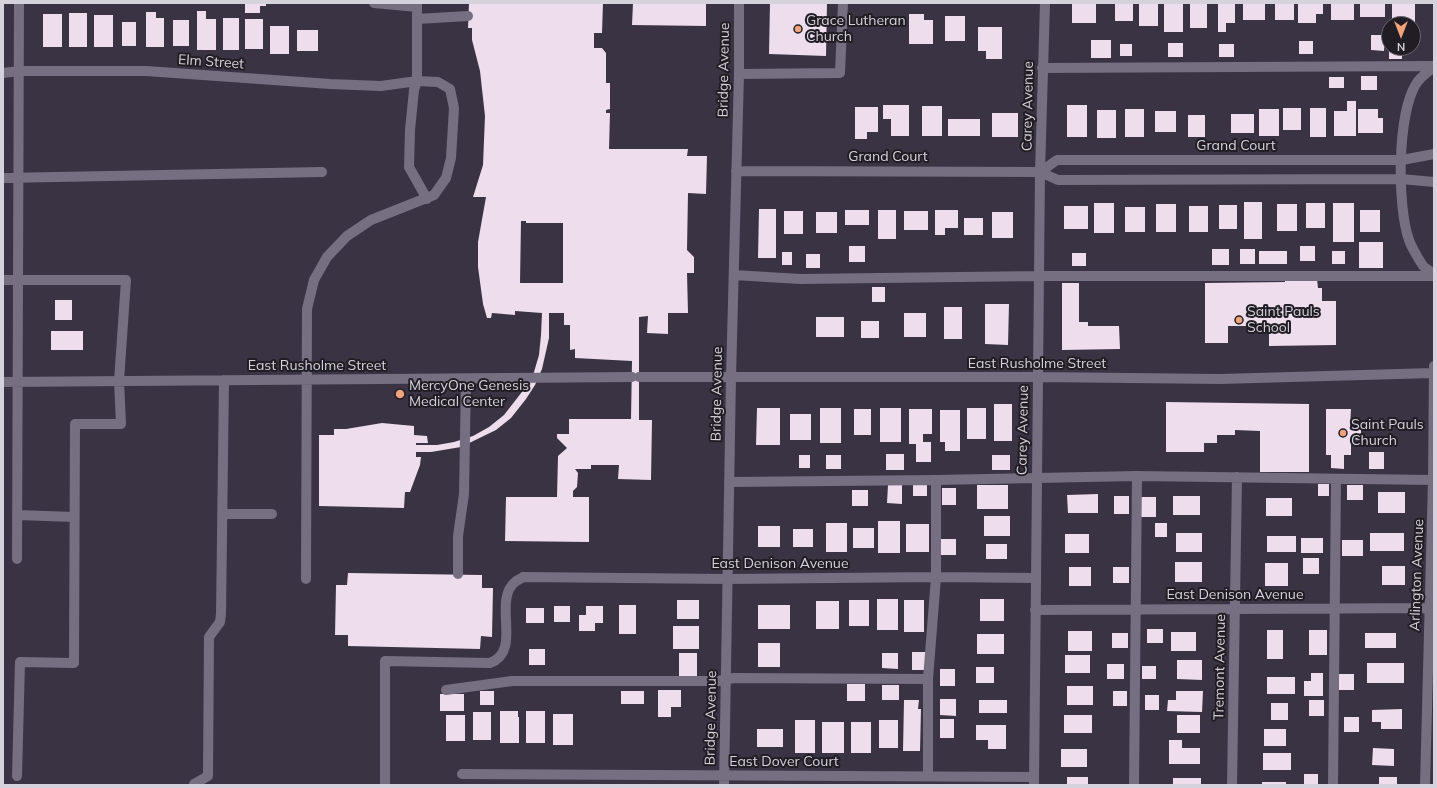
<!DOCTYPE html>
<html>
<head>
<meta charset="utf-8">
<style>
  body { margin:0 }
  #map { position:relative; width:1437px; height:788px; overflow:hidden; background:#3a3343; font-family:Mulish,sans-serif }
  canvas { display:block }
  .frame { position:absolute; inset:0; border:4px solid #d6d2db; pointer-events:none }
  .north { position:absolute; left:1381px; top:16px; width:40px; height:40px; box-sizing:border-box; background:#201d24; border:1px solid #69656d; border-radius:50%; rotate:180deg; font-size:11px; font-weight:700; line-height:16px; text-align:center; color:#d6d2db }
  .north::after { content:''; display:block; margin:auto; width:14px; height:18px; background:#f0a27a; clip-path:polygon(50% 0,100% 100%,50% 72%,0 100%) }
</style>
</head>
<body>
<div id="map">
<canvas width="1437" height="788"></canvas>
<div class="frame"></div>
<div class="north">N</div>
</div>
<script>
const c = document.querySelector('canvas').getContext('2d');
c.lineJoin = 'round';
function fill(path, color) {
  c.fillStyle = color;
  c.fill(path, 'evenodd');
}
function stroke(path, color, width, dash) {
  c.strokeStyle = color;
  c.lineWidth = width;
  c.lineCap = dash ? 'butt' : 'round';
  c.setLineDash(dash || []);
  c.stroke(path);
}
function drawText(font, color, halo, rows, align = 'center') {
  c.font = font + ' Mulish,sans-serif';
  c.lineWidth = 4;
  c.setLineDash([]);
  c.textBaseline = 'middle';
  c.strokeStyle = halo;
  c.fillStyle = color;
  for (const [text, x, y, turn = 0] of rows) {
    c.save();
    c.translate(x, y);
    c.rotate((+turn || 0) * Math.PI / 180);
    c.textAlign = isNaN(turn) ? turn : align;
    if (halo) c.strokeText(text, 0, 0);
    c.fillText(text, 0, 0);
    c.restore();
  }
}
fill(new Path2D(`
  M245,3h21v3h-6v7h-15z
  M469,3h134l-1,30h-8v15h8l4,5v30h4v26l-4,1v3h4l-1,36h79l-1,7h20l-1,38 -18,-1 -1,57 7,7v16h-7l1,40h-20v21l-21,-1 1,-17 -9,1v103h13l-1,60 -33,-1 1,-14h-28v4h-16l3,4 -1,14 -4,4v6h16v45l-84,-1 1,-44h51l1,-41 9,-8 -10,-10v-4h12v-15h62l1,-58 -57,-3v-9l-5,1v-25h-6v-12h-15v25l-7,31 -7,16 -9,14 -15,19 -15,12 -35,17 -30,5h-15v5h5l-1,8 -10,27h-5l-1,16 -85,-2v-71h15v-6h12l36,-6 32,3v9l13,1 1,7h-12v2h21l17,-3 19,-6 16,-9 15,-12 21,-27 9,-16 5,-17 2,-20 1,-22 -27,-2v4l-23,-2 -1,5h-4l-4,-14 -5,-37v-25l8,-45h-13l10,-32 2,-49 -5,-45 -8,-31v-12h-4zM521,221h5v2h37v60h-43z
  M633,3h73v23l-74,-1z
  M770,3h57l-1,53 -57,-2z
  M1072,3h24v20h-24z
  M1115,3h18v18h-18z
  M1139,3h19v23h-19z
  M1164,3h19v29h-19z
  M1190,3h17v25h-17z
  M1218,3h17v20h-9v9h-8z
  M1243,3h22v17h-22z
  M1275,3h19v17h-19z
  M1298,3h25v11h-7v9h-18z
  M1331,3h23v17h-23z
  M1360,3h25v14h-25z
  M1392,3h23v22l-23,-1z
  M197,11h9v8h10v31h-19z
  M146,12h10v6h8v29h-18z
  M69,13h18v34h-18z
  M43,14h19v33h-19z
  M909,14h15v6h9v24h-24z
  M94,15h19v32h-19z
  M945,16h20v25h-20z
  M223,18h16v32h-16z
  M245,19h18v30h-18z
  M173,20h16v26h-16z
  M122,22h14v24h-14z
  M270,26h19v28h-19z
  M978,27h24v32h-16v-8h-8z
  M297,30h21v21h-21z
  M1371,35h14l-1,16 -13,-1z
  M1091,40h20v18h-20z
  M1299,41h14v13h-14z
  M1168,43h15v14h-15z
  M1120,44h12v12h-12z
  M1219,44h15v13h-15z
  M1389,48h13v11h-13z
  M1361,76h16v14h-16z
  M1329,77h15v11h-15z
  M1347,101h9v35h-22v-25h13z
  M883,105h26v31h-18v-17h-8z
  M1067,105h20v32h-20z
  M922,106h20v30h-20z
  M855,107h23v25h-11v7h-12z
  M1283,108h18v22h-18z
  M1310,108h16v29h-16z
  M1125,109h19v28h-19z
  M1259,109h20v27h-20z
  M1358,109h20v9h5v15h-25z
  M1097,110h19v28h-19z
  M1155,111h21v21h-21z
  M992,113h26v24h-26z
  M1231,114h23v19h-23z
  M1188,115h17v22h-17z
  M948,119h32v17h-32z
  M1244,202h18v37h-18z
  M1094,203h20v30h-20z
  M1306,203h19v25h-19z
  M1333,203h21v39h-21z
  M1156,204h20v28h-20z
  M1277,204h20v27h-20z
  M1219,205h18v24h-18z
  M1064,206h24v23h-24z
  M1189,206h19v26h-19z
  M1125,207h20v25h-20z
  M759,209h17v49h-18z
  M845,210h24v15h-24z
  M878,210h18v29h-18z
  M935,210h23v18h-13v7h-10z
  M1360,210h20v22h-20z
  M784,211h19v23h-19z
  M904,211h24v19h-24z
  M816,212h21v21h-21z
  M992,212h21v26h-21z
  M964,218h19v17h-19z
  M1359,242h24v26h-24z
  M849,246h16v16h-16z
  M1300,246h15v15h-15z
  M1212,249h17v16h-17z
  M1240,249h15v15h-15z
  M1259,251h28v13h-28z
  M1332,251h13v13h-13z
  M782,252h10v13h-10z
  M1072,253h14v13h-14z
  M806,254h14v14h-14z
  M1285,279h32l1,9h4v13h14v44l-67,1v-20h-41v17h-23v-60l80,-1z
  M1062,283h17v39h9v4h31l1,23 -58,1z
  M872,287h13v15h-13z
  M55,300h17v20h-17z
  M985,304h24l-1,41 -23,-1z
  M944,307h18v32h-18z
  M904,313h22v24h-22z
  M816,317h28v20h-28z
  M861,321h18v17h-18z
  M51,331h32v19h-32z
  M1166,402l143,2v68h-49v-41l-25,-1v5h-18v8h-13v9h-38z
  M994,404h18v37h-18z
  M757,408h23v37h-24z
  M820,408h21v35h-21z
  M880,408h21v34h-21z
  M967,408h19v31h-19z
  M854,409h17v26h-17z
  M909,409h23v25h-9v8h8v20h-15v-18h-7z
  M1326,409h25l-1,18h11v13l-10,-1v16h-7v14l-13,-1v-13h-5z
  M940,410h20v41h-15v-9h-5z
  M790,414h21v26h-21z
  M1369,452h15v17h-15z
  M886,454h18v16h-18z
  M799,455h11v13h-11z
  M826,455h15v14h-15z
  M992,455h18v15h-18z
  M913,483h14v13h-14z
  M1318,484h11v12h-11z
  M888,485h14v19l-15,-1z
  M977,485h31v24h-31z
  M1347,485h16v15h-16z
  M942,488h14v17h-14z
  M852,490h16v16h-16z
  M1378,492h27v21h-27z
  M1098,494v19h-30l-1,-18z
  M1114,496h15v18h-15z
  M1173,496h27v19h-27z
  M1140,497h16v20h-16z
  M1266,498h26v18h-26z
  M984,516h26v20h-26z
  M878,521h22v32h-22z
  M826,523h21v29h-21z
  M1155,523h12v14h-12z
  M906,524h23v28h-23z
  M758,526h22v21h-22z
  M853,528h21v20h-21z
  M793,529h20v18h-20z
  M1176,533h26v19h-26z
  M1370,533h34v18h-34z
  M1065,534h24v19h-24z
  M1267,536h29v16h-29z
  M1301,538h22v15h-22z
  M941,539h15v16h-15z
  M1342,540h21v16h-21z
  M986,544h21v15h-21z
  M1303,558h16v16h-16z
  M1175,562h27v20h-27z
  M1265,563h23v23h-23z
  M1382,566h23v19h-23z
  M1069,567h22v19h-22z
  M1113,567h16v16h-16z
  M348,573l134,2v13h11l-1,49 -11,-1 -1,13 -132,-3v-11h-13l1,-50h11z
  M877,599h21v31h-21z
  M980,599h24v22h-24z
  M677,600h22v19h-22z
  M849,600h20v26h-20z
  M904,600h20v32h-20z
  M816,601h23v28h-23z
  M619,605h17v29h-17z
  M758,605h32v24h-32z
  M554,606h16v16h-16z
  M586,606h17v17h-8v8h-16v-16h7z
  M526,608h18v15h-18z
  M673,626h26v23h-26z
  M1147,629h16v14h-16z
  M1267,630h16v29h-16z
  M1309,630h18v25h-18z
  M1068,631h24v20h-24z
  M1171,632h25v19h-25z
  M1112,633h16v15h-16z
  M1365,633h31v15h-31z
  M977,634h27v20h-27z
  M758,643h22v24h-22z
  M529,649h16v16h-16z
  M912,652h15v18h-15z
  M679,653h18v23h-18z
  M882,653h16v16l-16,-1z
  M1065,655h25v18h-25z
  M1177,660h25v20l-25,-1z
  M1367,663h37v20h-37z
  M1107,664h17v15h-17z
  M1142,666h14v13h-14z
  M976,667h18v16h-18z
  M940,669h15v17h-15z
  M1311,673h12v23h-19v-15h7z
  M1339,674h15v16h-15z
  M1267,677h28v17h-28z
  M847,684h18v17h-18z
  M882,685h17v15h-17z
  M1067,686h26v19h-26z
  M658,690h23v17h-10v10h-13z
  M480,691h14v14h-14z
  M621,691h23v13h-23z
  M1113,691h14v15h-14z
  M1176,691h27l-1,21 -35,-1 1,-11h8z
  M440,694h24v17h-24z
  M1145,695h14v15h-14z
  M940,699h16v17l-16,-1z
  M904,700h15l-1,9h3l-1,42h-17z
  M979,700h28v13h-28z
  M1309,700h15v16h-15z
  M1271,703h17v17h-17z
  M1402,709v20h-21v-7h-9v-12z
  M500,711h18v6h1v26h-19z
  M526,711h19v32h-19z
  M473,712h18v28h-18z
  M553,714h20v31h-20z
  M446,715h19v26h-19z
  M1064,715h28v18h-28z
  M1177,715h23v18h-23z
  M1344,717h15v15h-15z
  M940,719h14v19h-14z
  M795,720h20v33h-20z
  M879,720h19v28h-19z
  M822,722h22v31h-22z
  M851,722h20v31h-20z
  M976,725h30v24h-18v-9h-12z
  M757,729h26v18h-26z
  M1264,729h22v17h-22z
  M1169,740h13v8h18v16h-31z
  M1373,748l21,1v17l-22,-1z
  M1061,749h26v18h-26z
  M1263,753h28v17h-28z
  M1304,774h14v11h-14z
  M1067,777h21v8h-21z
  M1379,777h18v8h-18z
  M1173,778h28v7h-28z
  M1262,782h24v3h-24z`), '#eddded');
stroke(new Path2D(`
  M374,3l43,4
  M417,19l51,-3
  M1434,67c-6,5 -14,10 -18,17 -19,31 -19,122 -7,156 2,6 11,22 15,27 3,2 7,5 10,7
  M1042,68l392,-2
  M3,73l16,-2h127l184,13 51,2 36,-5 -3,9 -4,40 -1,37 18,32
  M739,74l101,-1 3,-70
  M736,171l304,1 18,8 343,-1 33,3
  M1040,172l17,-12h345l32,-6
  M3,178l319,-6
  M734,275l66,4 240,-3h394
  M3,280h123l-7,101 2,43h-46l-1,239 -54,-1 -3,114
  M639,377h400l181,2 214,-6
  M3,382l629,-5
  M729,482l207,-2 201,-4 296,4
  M222,514h50
  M17,515l57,2
  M17,559l2,-556
  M458,574v-38l6,-42 2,-115
  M306,579l1,-270 7,-29 13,-23 20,-21 24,-16 63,-25 12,-17 5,-20 3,-50 -4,-19 -12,-7 -21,-1v-78
  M1035,610l399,-2
  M446,690l66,-9h206l16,-3 194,1
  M462,774l572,3
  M928,776v-97l8,-102v-97
  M194,784l14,-8 1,-139 11,-15 1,-8 3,-234
  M385,785v-124l105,2c33,-12 2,-62 25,-81 2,-2 6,-3 8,-5l205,2 208,-2 100,1
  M724,785l7,-408 8,-303v-71
  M1034,785l6,-613 5,-169
  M1134,785l3,-309
  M1232,785l5,-308
  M1333,785l3,-306
  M1425,785l8,-305 1,-114`), '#766f81', 10);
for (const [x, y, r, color] of [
  [798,29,4,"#f0a27a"],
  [1239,320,4,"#f0a27a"],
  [400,394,5,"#f0a27a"],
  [1343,433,4,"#f0a27a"]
]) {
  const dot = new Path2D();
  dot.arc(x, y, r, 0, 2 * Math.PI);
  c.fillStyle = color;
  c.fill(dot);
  stroke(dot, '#201d24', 1.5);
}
drawText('14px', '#d6d2db', '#201d24', [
  ["Grace Lutheran",806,21],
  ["Church",806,37],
  ["Saint Pauls",1247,312],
  ["School",1247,328],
  ["MercyOne Genesis",409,386],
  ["Medical Center",409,402],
  ["Saint Pauls",1351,425],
  ["Church",1351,441]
], 'left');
drawText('14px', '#d6d2db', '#201d24', [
  ["Elm Street",211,62,4],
  ["Bridge Avenue",724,70,-89],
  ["Carey Avenue",1028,106,-89],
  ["Grand Court",1236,146],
  ["Grand Court",888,157],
  ["East Rusholme Street",1037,364],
  ["East Rusholme Street",317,366],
  ["Bridge Avenue",717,394,-89],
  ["Carey Avenue",1023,430,-89],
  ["East Denison Avenue",780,564],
  ["Arlington Avenue",1417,575,-88],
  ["East Denison Avenue",1235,595],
  ["Tremont Avenue",1220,667,-89],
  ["Bridge Avenue",711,718,-89],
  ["East Dover Court",784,762]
]);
</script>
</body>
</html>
